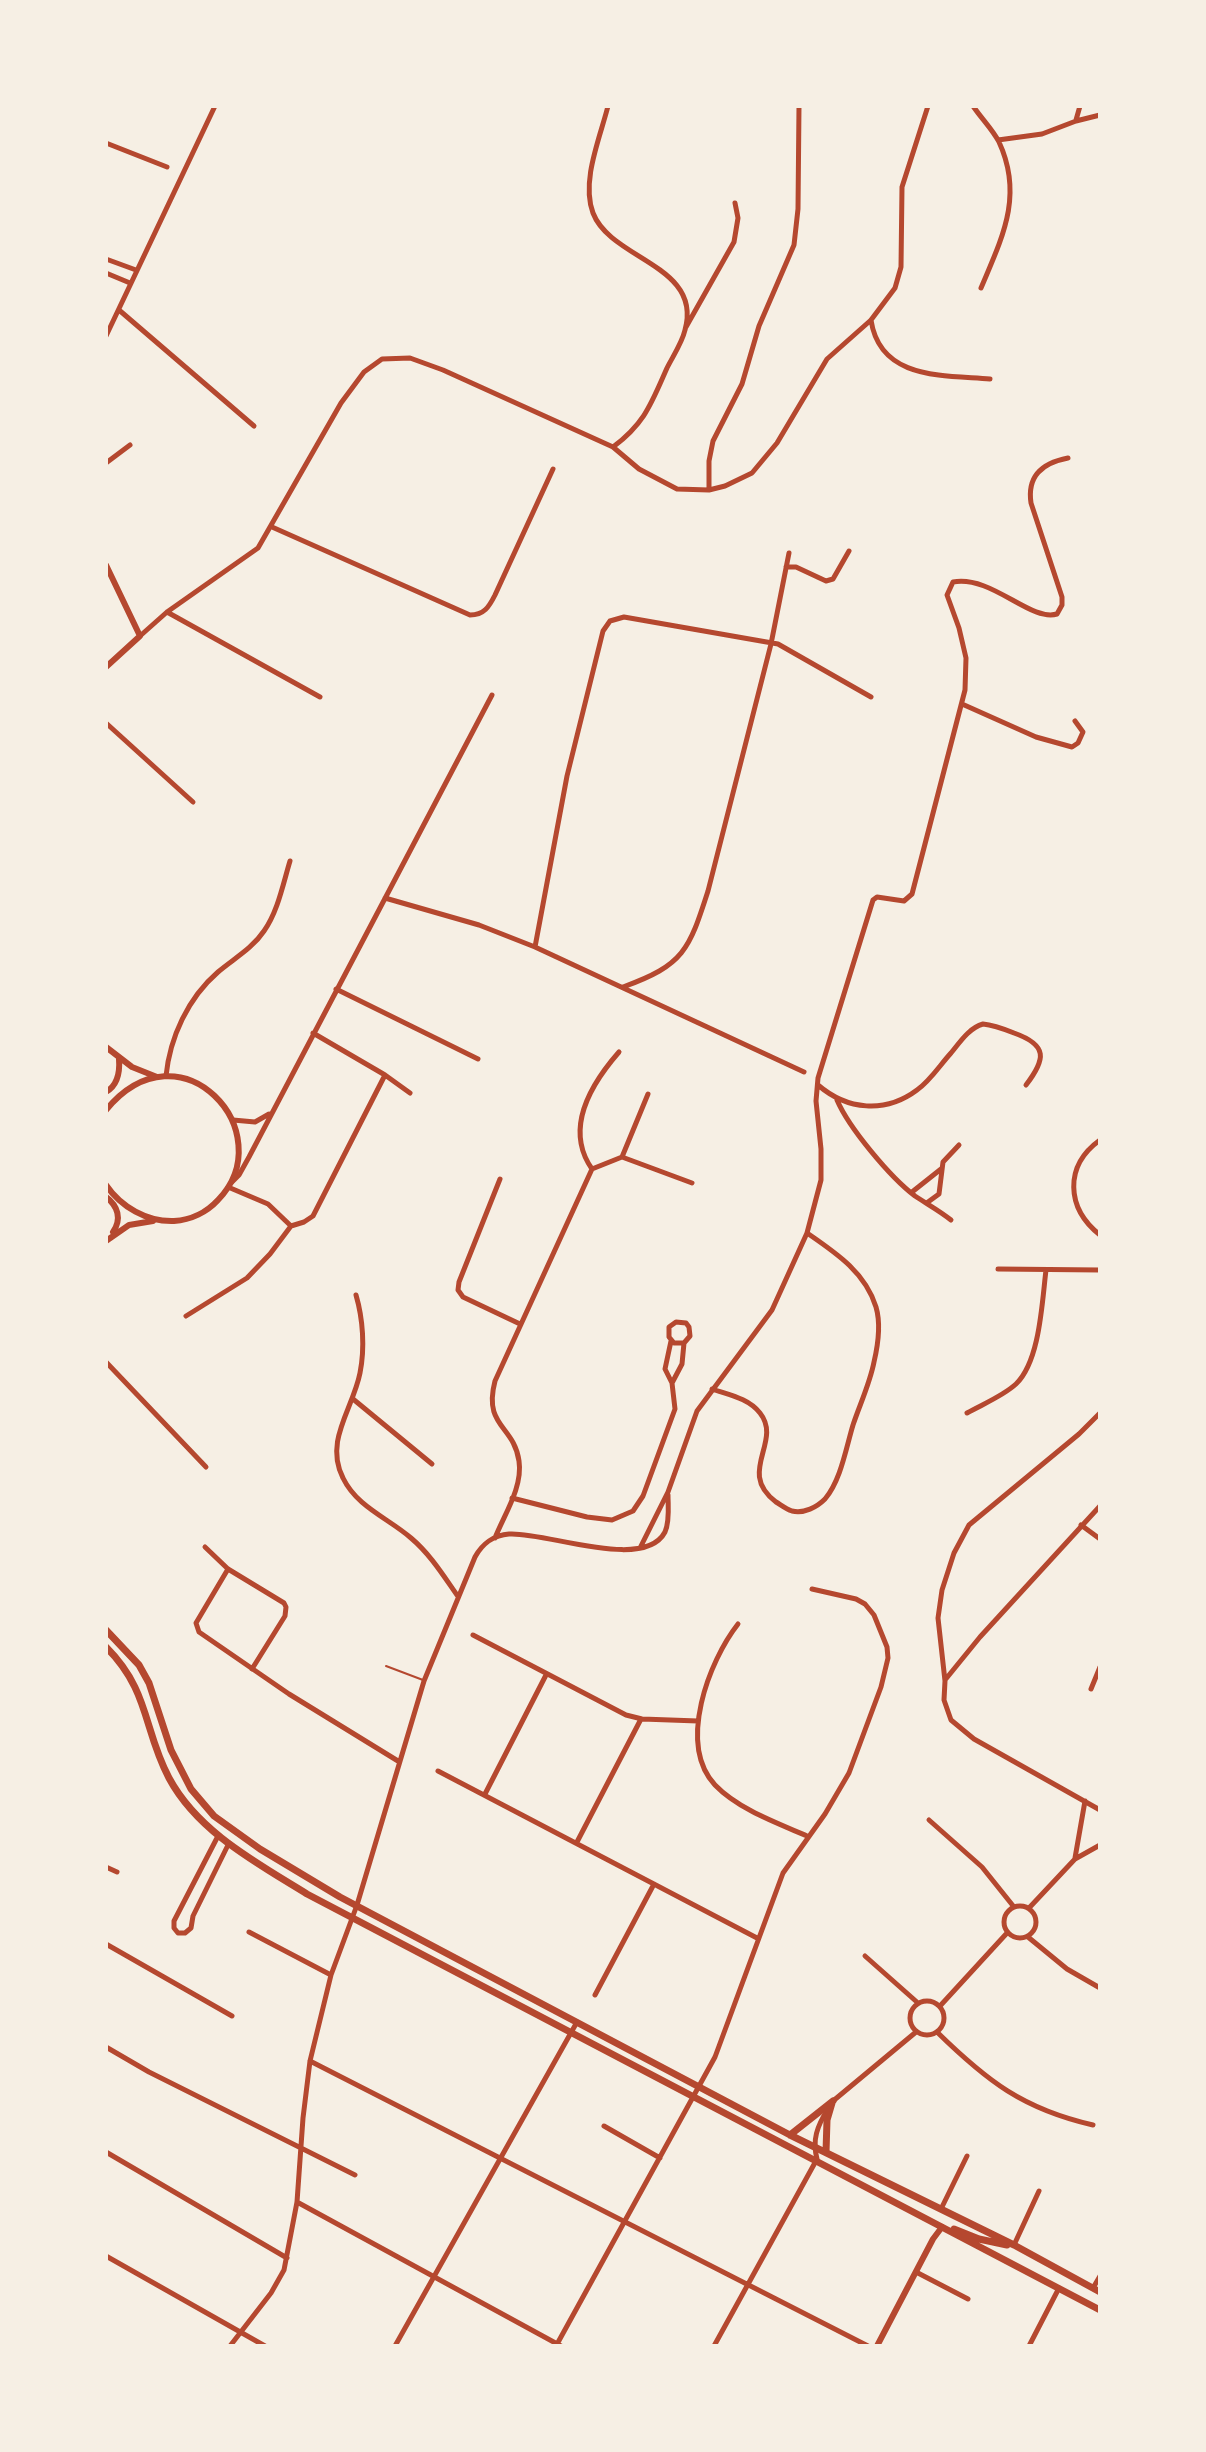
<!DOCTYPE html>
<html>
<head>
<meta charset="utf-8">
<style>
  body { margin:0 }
  #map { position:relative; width:1206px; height:2452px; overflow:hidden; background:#f6efe4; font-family:Karla,sans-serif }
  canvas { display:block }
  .frame { position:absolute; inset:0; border:108px solid #f6efe4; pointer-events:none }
</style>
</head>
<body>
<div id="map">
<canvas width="1206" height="2452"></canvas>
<div class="frame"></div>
</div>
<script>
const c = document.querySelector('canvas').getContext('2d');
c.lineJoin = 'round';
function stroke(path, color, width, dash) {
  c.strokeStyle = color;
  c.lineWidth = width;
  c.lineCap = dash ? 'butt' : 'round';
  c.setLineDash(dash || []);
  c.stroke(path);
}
stroke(new Path2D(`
  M386,1666l37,14`), '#b5482f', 2);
stroke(new Path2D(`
  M608,106c-8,32 -27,75 -15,107 18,47 110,52 92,117 -3,13 -12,26 -18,38 -16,36 -22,55 -54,79
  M973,106c8,12 20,24 26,36 25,54 3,96 -18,146
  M1076,120l4,-14
  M998,140l44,-6 34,-13 24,-6
  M106,143l61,24
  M106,259l30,11
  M106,273l24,10
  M119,310l135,116
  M871,320c9,60 72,55 119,59
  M686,327l48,-85 4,-24 -3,-15
  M106,336l109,-230
  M106,463l24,-18
  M709,490v-29l4,-20 29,-57 17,-58 35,-81 4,-36 1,-103
  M272,527l198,88c14,0 19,-8 25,-20l58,-126
  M786,567h10l30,14 7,-2 16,-28
  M167,612l153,85
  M140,636l27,-24 91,-64 83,-145 23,-31 18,-13 28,-1 33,12 170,77 26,22 38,20 32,1 16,-4 27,-13 25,-30 50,-84 44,-39 24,-32 6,-21 1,-80 26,-81
  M962,704l74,33 36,10 6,-4 5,-11 -8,-11
  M106,723l87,79
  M385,898l94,27 56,22 269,125
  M535,947l32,-171 36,-145 7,-10 14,-4 154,27 93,53
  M623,987c61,-22 66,-37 85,-96l63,-247 18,-91
  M336,989l142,70
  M313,1033l72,42 25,18
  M166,1076c4,-39 22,-78 52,-104 15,-13 34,-23 46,-41 14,-20 19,-47 26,-70
  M818,1085c29,25 67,29 99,5 13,-9 23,-25 34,-37 9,-11 18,-25 32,-29 11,1 21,5 31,9 34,12 32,26 12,52
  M837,1100c12,28 53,77 78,96 12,8 25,15 36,24
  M233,1120l22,2 14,-8
  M1100,1140c-36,26 -34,68 0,95
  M622,1157l26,-63
  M592,1169c-28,-40 -1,-85 27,-117
  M592,1169l30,-12 70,26
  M500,1179l-41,103 -1,8 5,7 57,27
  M231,1183l8,-8 10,-18 243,-462
  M228,1187l40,17 23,22
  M912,1192l29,-23
  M928,1202l11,-8 4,-32 16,-17
  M291,1226l13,-4 9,-6 72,-141
  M998,1269l102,1
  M356,1295c7,24 9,53 4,78 -7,36 -36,68 -17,105 14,29 45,40 68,60 19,16 32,37 46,57
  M186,1316l61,-38 23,-24 21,-28
  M671,1341l-6,28 7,14
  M106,1362l100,105
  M712,1389c17,6 36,9 48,24 23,29 -24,59 16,89 5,3 10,7 16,9 12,3 25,-4 33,-12 16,-19 21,-51 28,-74 7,-21 17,-42 21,-63 4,-17 7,-38 2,-55 -11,-35 -40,-54 -69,-74
  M353,1399l79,65
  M967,1413c16,-9 36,-17 49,-29 24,-23 26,-82 30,-114
  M1100,1413l-21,21 -110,91 -15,28 -12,37 -4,28 7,63 -1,19 7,20 23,19 126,71
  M512,1498l75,19 25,3 21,-9 10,-15 32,-87 -3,-26 10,-19 2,-21 6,-7 -1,-9 -3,-4 -10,-1 -7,5v10l5,6h10
  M1081,1525l19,14
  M495,1538c9,-23 28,-51 24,-77 -5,-36 -36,-34 -24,-80l97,-212
  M205,1547l23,22 56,34 2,4 -1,9 -33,53
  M640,1548l28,-56 29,-81 75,-101 35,-77 14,-53v-31l-5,-48 2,-23 55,-178 4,-3 27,4 8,-7 53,-204 1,-32 -7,-30 -12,-33 6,-13c39,-7 77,40 104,32l5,-9v-8l-31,-94c-4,-27 11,-40 37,-45
  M228,1569l-32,54 3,9 90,62 109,67
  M738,1624c-29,37 -61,120 -23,161 23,24 62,38 92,51
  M473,1635l153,80 16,4 56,2
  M945,1680l35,-43 120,-131
  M1091,1689l9,-22
  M438,1771l319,167
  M485,1794l61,-119
  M929,1820l53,47 32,40
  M218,1836l-44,85v7l4,5h7l6,-5 2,-12 36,-73
  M577,1842l64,-123
  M1075,1858l10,-57
  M106,1867l11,5
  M1004 1922a16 16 0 1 1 32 0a16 16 0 1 1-32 0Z
  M1029,1908l46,-49 25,-14
  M249,1932l82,43
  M1028,1937l39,32 33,19
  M106,1944l126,72
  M865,1956l53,47
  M595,1995l59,-111
  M910 2018a17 17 0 1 1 34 0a17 17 0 1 1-34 0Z
  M940,2006l67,-73
  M937,2032c50,49 86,77 156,93
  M106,2047l43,25 206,103
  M310,2061l558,285
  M833,2101l83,-69
  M604,2126l56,32
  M106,2152l181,106
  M297,2202l264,144
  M941,2209l26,-53
  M1014,2245l25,-54
  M106,2256l159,90
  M916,2272l52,27
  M1093,2288l7,-12
  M230,2346l41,-53 13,-23 13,-68 6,-84 7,-57 21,-86 26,-70 67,-224 51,-124c7,-13 19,-22 34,-23 35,-3 135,38 156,-2 5,-11 3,-26 3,-37
  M395,2346l182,-324
  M556,2346l159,-289 68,-184 42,-59 24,-41 32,-86 7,-29 -1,-11 -13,-32 -9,-11 -9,-5 -44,-10
  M714,2346l103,-187c-5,-19 0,-33 11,-50
  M1029,2346l30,-58`), '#b5482f', 5);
stroke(new Path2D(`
  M106,565l34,71 -34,31
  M106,1047l26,20 25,10
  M106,1092c12,-7 14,-20 13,-33
  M106,1110c75,-91 177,23 112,90 -11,12 -27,20 -44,21 -27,1 -53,-14 -68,-36
  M106,1197c12,9 16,22 7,35
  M106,1241l23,-16 24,-4
  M877,2346l56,-107 9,-12`), '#b5482f', 6);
stroke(new Path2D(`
  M106,1630l33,35 10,18 22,67 20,39 23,27 46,33 80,48 450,238 224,110 86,47
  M106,1647c44,44 37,82 63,131 29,54 88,85 138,116l793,416
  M790,2135l43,-34
  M826,2152l1,-32 5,-17
  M954,2229l25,10 28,6`), '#b5482f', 7);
</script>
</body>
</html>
